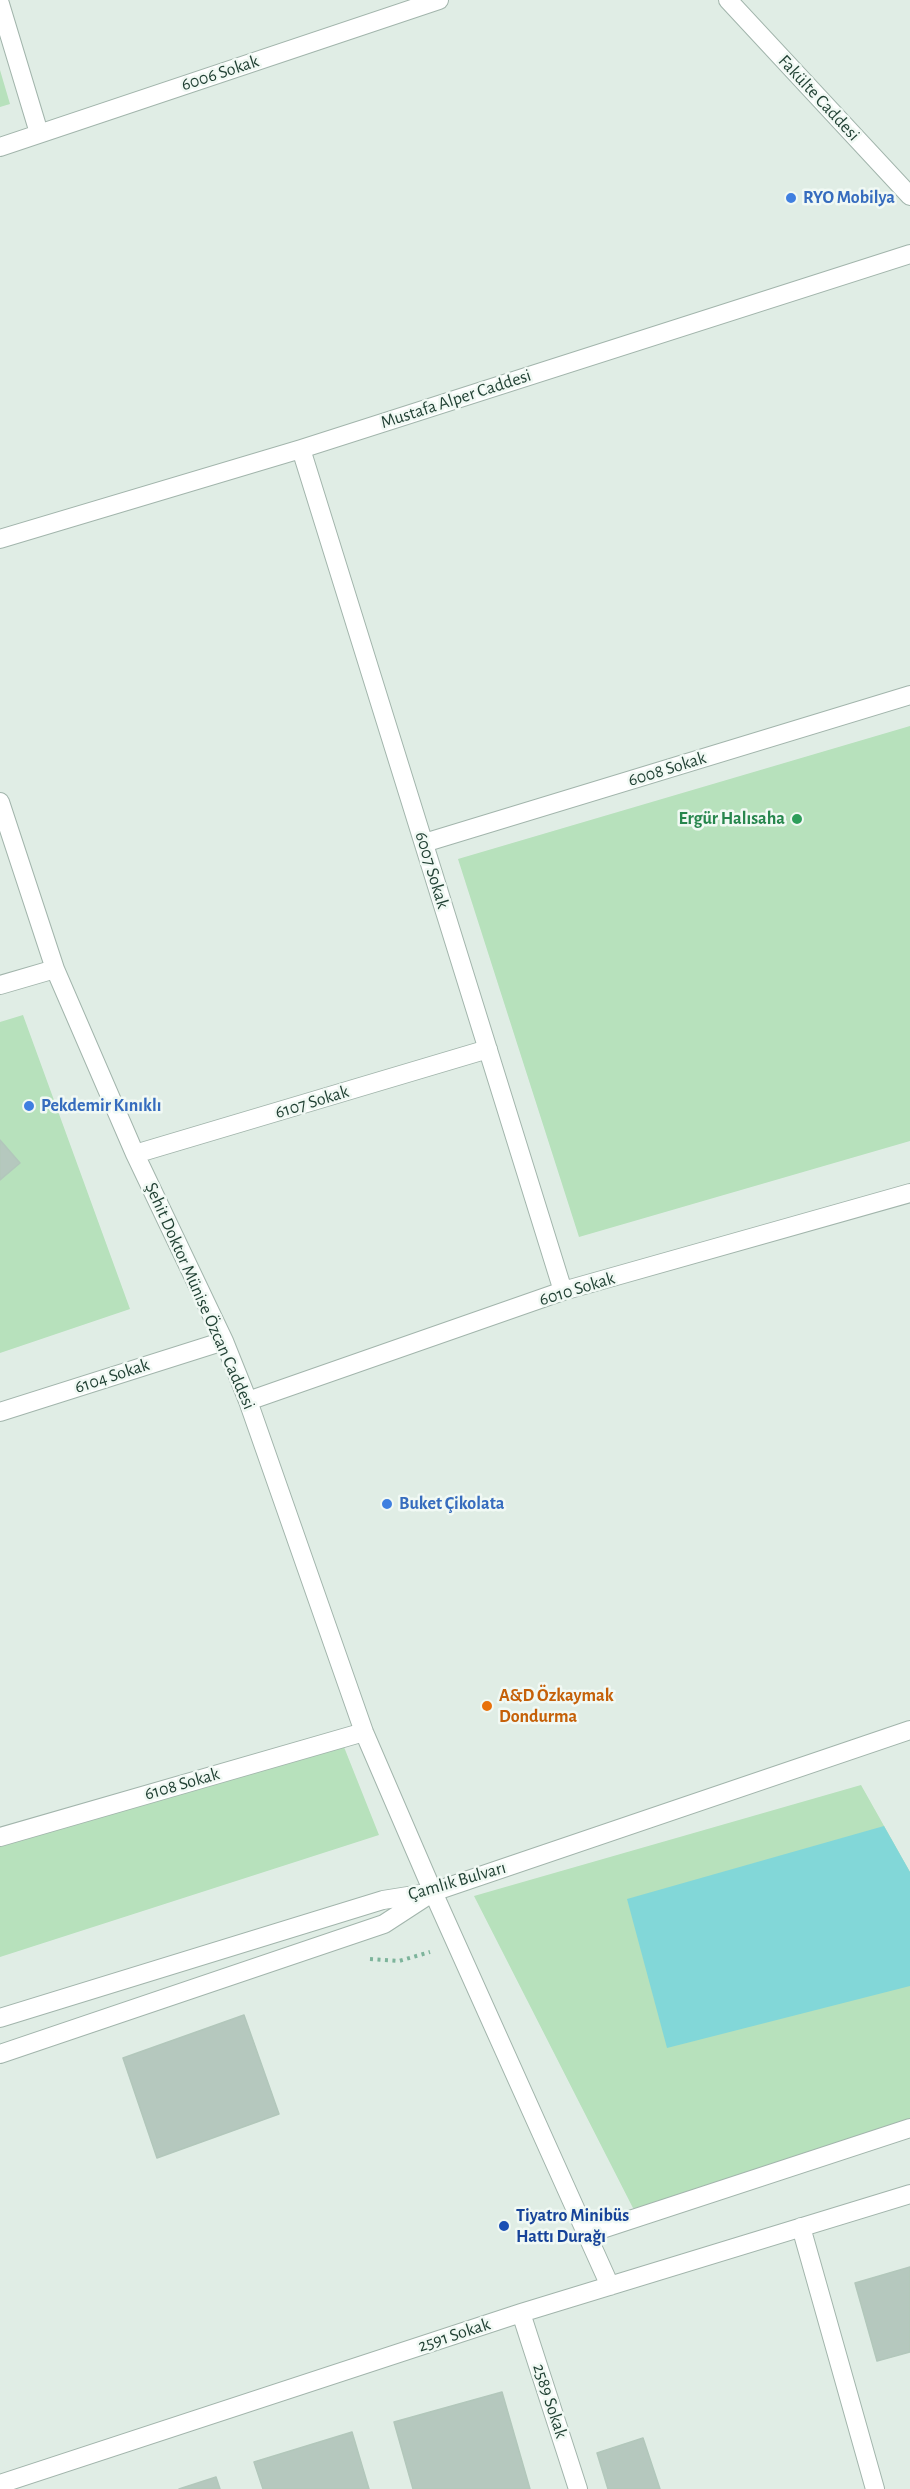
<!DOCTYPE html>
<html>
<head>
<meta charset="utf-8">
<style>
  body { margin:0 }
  canvas { display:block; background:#e0ede5 }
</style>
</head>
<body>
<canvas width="910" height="2489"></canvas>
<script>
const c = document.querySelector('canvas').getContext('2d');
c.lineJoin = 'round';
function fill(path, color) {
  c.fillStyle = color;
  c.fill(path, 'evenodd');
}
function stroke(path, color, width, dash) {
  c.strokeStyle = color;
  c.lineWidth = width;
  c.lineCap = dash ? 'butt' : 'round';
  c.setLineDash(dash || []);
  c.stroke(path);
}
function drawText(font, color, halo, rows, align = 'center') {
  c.font = font + ' "Alegreya Sans",sans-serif';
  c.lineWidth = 5;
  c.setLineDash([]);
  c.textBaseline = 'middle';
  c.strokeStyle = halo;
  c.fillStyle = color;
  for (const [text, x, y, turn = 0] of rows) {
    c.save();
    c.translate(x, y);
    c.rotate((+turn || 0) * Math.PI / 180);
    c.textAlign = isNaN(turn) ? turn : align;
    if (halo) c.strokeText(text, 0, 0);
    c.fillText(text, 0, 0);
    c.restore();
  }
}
fill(new Path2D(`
  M0,70l10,34 -10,3z
  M910,726v415l-331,96 -121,-378z
  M23,1015l107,294 -130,44v-331z
  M344,1747l35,88 -379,122v-112z
  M861,1785l49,87v260l-276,78 -160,-314z`), '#b7e1bc');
fill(new Path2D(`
  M884,1826l26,46v114l-243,62 -40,-149z`), '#82d7d8');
const building = new Path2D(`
  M0,1140l20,23 -20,17z
  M244,2015l35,99 -122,44 -34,-100z
  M910,2267v85l-33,9 -22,-78z
  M502,2392l28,97h-117l-19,-67z
  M352,2432l17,57h-106l-9,-27z
  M643,2438l17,51h-52l-11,-36z
  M216,2477l4,12h-41z`);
fill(building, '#b5c8be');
stroke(building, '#b2c7bb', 1.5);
const minor = new Path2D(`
  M728,0l182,196
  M0,4l39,129
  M0,147l439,-147
  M301,449l262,842
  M0,539l301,-90 609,-195
  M0,802l55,167 80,185 89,187 24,60 116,331 69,160 177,394
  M424,843l486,-148
  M0,985l55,-16
  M135,1154l353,-105
  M248,1401l315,-110 347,-98
  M0,1412l224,-71
  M0,1837l364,-105
  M0,2018l383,-118 50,-8 477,-162
  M0,2054l384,-130 43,-28
  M801,2227l74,262
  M587,2234l323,-106
  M521,2313l57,176
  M0,2484l521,-171 389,-119`);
stroke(minor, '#a2b5ac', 20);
stroke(new Path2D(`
  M370,1959l29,2 31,-9`), '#7db49b', 4, [3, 4.5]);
stroke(minor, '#fff', 18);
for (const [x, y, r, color] of [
  [791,198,6,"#3f7fe0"],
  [797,819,6,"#2e9e5b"],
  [29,1106,6,"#3f7fe0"],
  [387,1504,6,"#3f7fe0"],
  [487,1706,6,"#e8710a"],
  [504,2226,6,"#1a4fb4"]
]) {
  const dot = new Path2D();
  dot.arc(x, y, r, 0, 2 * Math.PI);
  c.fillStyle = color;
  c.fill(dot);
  stroke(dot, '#f1f9f4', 2);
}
drawText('18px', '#1f3f32', '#f1f9f4', [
  ["6006 Sokak",220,73,-18],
  ["Fakülte Caddesi",819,98,47],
  ["Mustafa Alper Caddesi",456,399,-18],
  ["6008 Sokak",667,769,-17],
  ["6007 Sokak",432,870,73],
  ["6107 Sokak",312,1102,-17],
  ["6010 Sokak",577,1289,-17],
  ["Şehit Doktor Münise Özcan Caddesi",200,1296,66],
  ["6104 Sokak",112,1376,-18],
  ["6108 Sokak",182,1784,-16],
  ["Çamlık Bulvarı",457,1881,-16],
  ["2591 Sokak",454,2335,-18],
  ["2589 Sokak",550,2401,72]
]);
drawText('bold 18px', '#366cbe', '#f1f9f4', [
  ["RYO Mobilya",803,198],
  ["Pekdemir Kınıklı",41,1106],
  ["Buket Çikolata",399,1504]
], 'left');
drawText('bold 18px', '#27864d', '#f1f9f4', [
  ["Ergür Halısaha",785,819]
], 'right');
drawText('bold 18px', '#c56008', '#f1f9f4', [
  ["A&D Özkaymak",499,1696],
  ["Dondurma",499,1717]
], 'left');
drawText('bold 18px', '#164399', '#f1f9f4', [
  ["Tiyatro Minibüs",516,2216],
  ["Hattı Durağı",516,2237]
], 'left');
</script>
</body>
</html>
